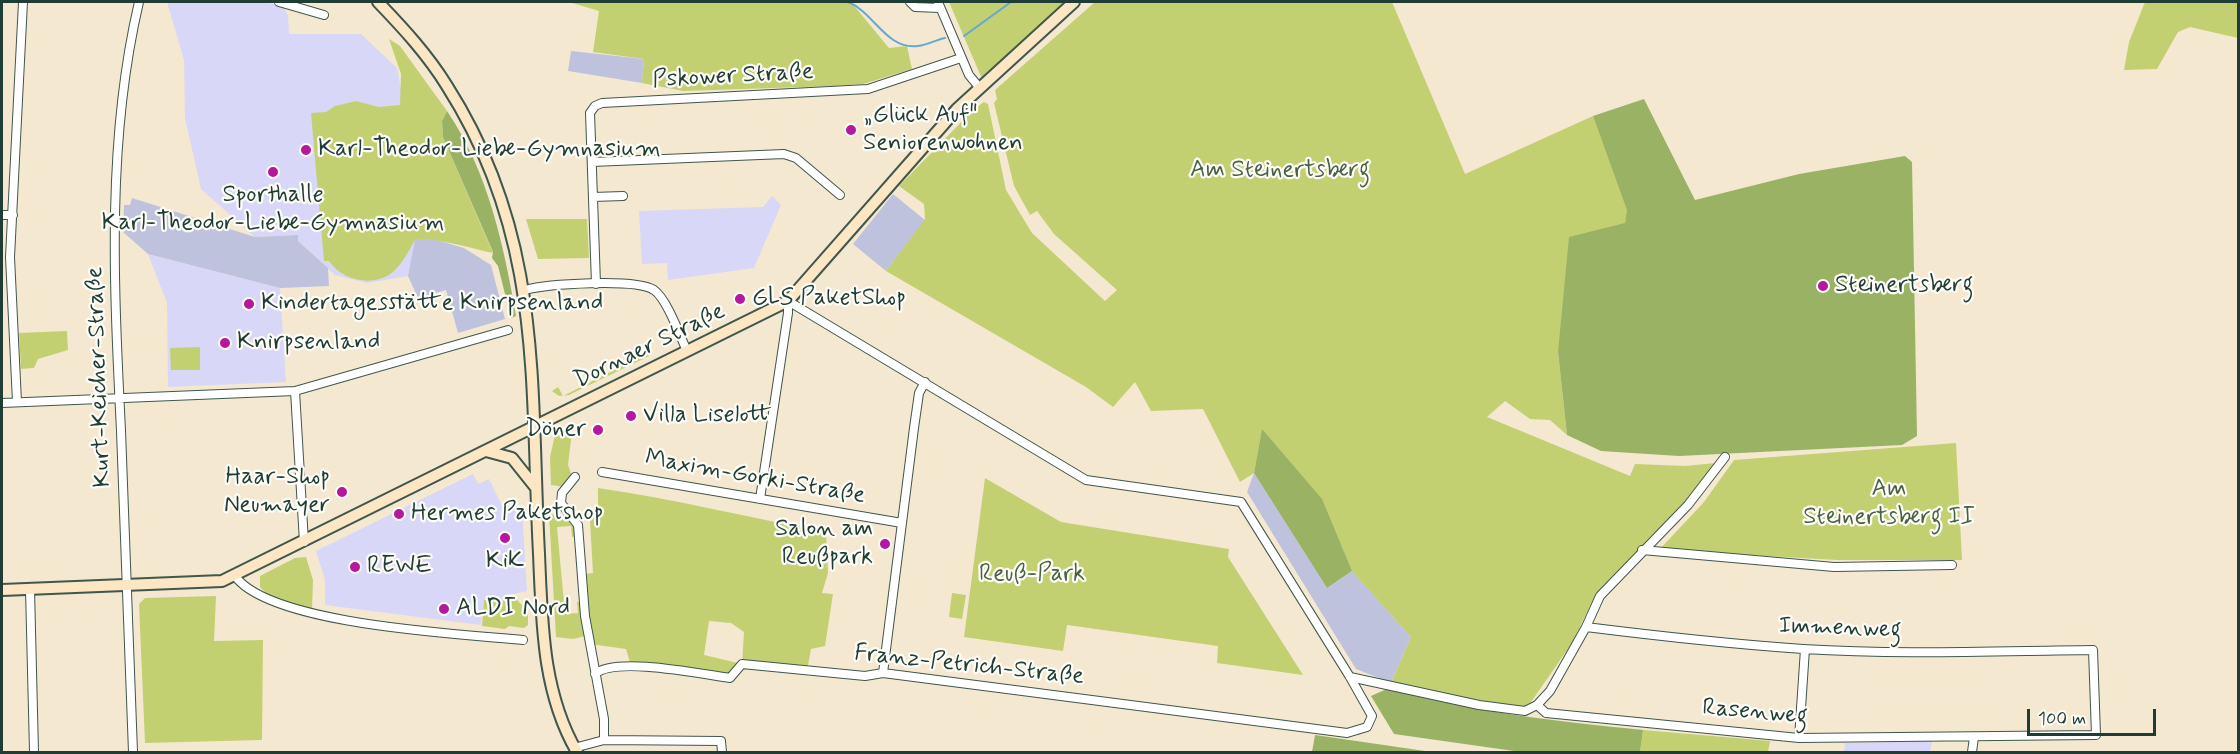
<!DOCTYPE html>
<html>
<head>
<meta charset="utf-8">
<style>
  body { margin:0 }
  #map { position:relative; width:2240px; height:754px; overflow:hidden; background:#f4e8d1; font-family:Mynerve,sans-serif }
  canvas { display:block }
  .frame { position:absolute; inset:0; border:3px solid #1f3d34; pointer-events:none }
  .scale { position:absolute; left:2027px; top:709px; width:129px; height:27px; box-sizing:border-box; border:3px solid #1f3d34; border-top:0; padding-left:8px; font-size:18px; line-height:21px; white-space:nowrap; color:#1f3d34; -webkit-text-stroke:4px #fdfcf7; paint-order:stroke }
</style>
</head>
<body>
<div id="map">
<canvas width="2240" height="754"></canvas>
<div class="frame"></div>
<div class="scale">100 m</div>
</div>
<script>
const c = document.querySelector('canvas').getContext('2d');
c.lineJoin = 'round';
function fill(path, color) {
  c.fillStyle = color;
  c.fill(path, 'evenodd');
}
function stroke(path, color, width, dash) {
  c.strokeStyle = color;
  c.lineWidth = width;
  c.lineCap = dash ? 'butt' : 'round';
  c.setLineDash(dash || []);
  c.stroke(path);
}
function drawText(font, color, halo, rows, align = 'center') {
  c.font = font + ' Mynerve,sans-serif';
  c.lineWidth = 4.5;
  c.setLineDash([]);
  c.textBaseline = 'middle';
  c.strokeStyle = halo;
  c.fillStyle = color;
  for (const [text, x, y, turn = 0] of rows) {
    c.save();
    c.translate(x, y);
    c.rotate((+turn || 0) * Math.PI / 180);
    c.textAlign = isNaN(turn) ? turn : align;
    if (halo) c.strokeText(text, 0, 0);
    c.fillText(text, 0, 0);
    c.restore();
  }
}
fill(new Path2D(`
  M167,2h99l17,5 5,8 1,19h72l36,34 4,21 15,151 -8,36 -41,7 -32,-8 -37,-34 -1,-6 -42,2 -54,-48 -16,-71 -1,-58z
  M772,196l9,9 -27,63 -86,12 -1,-17 -25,1 -3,-53 124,-4z
  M148,254l132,34 6,94 -118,5 -1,-84z
  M473,474l5,10 11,-5 14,29h19l5,83 -23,5v7l-20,-2 -3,24 -156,-20v-25l-9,-29z
  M1932,741l-2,11h-86l1,-9z`), '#d8d7f8');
fill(new Path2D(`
  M571,51l73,8 -2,24 -74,-12z
  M893,194l32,26 -39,51 -33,-27z
  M132,198l123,39 43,-2v6l30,27 1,18 -49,2 -132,-34 -25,-22 1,-27h6z
  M427,237l37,11 27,17 14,54 -47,14 -12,-43 -28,8 -10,-22 7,-36z
  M1254,473l73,115 25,-17 59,66 -20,46 -35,-14 -109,-177z`), '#bfc2dd');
fill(new Path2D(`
  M569,2h282l38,46 18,-2 5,23 -49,15 -28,2 -152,5 -41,-8 2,-24 -51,-7 6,-41z
  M949,2h117l-84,77z
  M1095,2h297l73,172 128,-58 35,94 -3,13 -67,129 9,83 -17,-15 -20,-1 -25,-18 -18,16 143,59 5,-12 50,2 31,-3 -29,38 -69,70 -27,33 -19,39 -43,62c-23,11 -109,-15 -138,-22l20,-46 -62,-69 -7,-21 -80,-117 -8,43 -14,9 -37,-73 -52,2 -16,-29 -22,25 -27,-20 -200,-116 39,-52 -1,-15 -25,-18 75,-77 10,-7 4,2 18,86 26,43 73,68 12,-11 -63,-56 -17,-23 -7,4 -16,-29 -20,-83 3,-4 -2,-9z
  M2145,2h93v36l-48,-11 -12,5 -21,37 -33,1 5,-28z
  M389,39l11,7 47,65 -5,10 1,16 50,116c-19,-4 -62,-17 -78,-13 -7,12 -14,27 -26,35 -20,12 -48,4 -60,-14h-5l-13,-148 15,-1 9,-6 21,-5 23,6 21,-2 1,-31z
  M526,219h61l2,39 -51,1z
  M67,331l1,19 -30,9 -4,9 -13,1 -2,-36z
  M200,347v23h-29l-1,-22z
  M642,351l7,5 -80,39 -10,1 -7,-5 6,-4 5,9 73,-37 -2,-5z
  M573,423l-5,42 4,11 -7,11 -14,-2 -1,-28 5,-22z
  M1956,443l6,117h-125l-178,-10 45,-48 30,-42z
  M985,478l76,44 168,27 -1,8 75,118 -86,-12 1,-17 -151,-21 -4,26 -99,-14z
  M598,488c77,11 152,30 228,44l2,41 -6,20 11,1 -8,52 -14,3 -4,22 -65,-7 -12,14 -99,-12 -5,-17 -36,-5 -5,-70 8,-1 -3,-52 -8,-3 3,-6 13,1zM709,621l22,2 13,9 -2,32 -38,-9z
  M549,514l21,2 8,9 1,11 -7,1 -1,-11 -14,1 8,87 13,-1 -1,-11h4l4,34 -12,3 -17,-2z
  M306,557l7,23 -1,30 -44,-15 -8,-8v-11l35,-18z
  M952,593l14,2 -4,24 -13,-2z
  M216,596l-2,45 49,-1 -1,100 -117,3 -6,-139 6,-6z
  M504,596l10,1 14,14v14l-4,3 -15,-2 -4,3 -23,-3 2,-26 19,3z
  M1643,730l127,11 -2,11h-128z`), '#c3d072');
fill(new Path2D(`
  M1644,99l51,101 104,-26 106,-18 7,6 5,274 -15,9 -223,11 -78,-5 -34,-16 -9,-83 11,-115 56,-14 2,-13 -34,-94z
  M447,111c41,60 57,135 69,205l-5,2 -13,-52 -6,-8 1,-6 -50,-115 -1,-16z
  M1262,429l60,70 30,72 -25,17 -73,-115z
  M1389,688c84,25 168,33 254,42l-3,22h-119l-127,-18 -23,-38z
  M1315,735l117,17h-120z`), '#9ab264');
stroke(new Path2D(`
  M848,2c26,10 38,48 70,44 9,-1 18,-6 27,-8
  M964,36l47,-34`), '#61a8d8', 2);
const street = new Path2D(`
  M279,2l45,13
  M910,2l5,5 25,1
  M938,2l31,73 10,12
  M592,162l192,-8 12,4 44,37
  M593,197l30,-1
  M2,215h11
  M596,284l-6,-171 5,-7 7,-3 266,-14 93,-31
  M525,290c22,-6 110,-12 129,0 13,9 26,46 33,61
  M295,391l9,151
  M17,402l-7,-145 13,-255
  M2,403l293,-12 213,-61
  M602,472l300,51
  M575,477l-13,16 -1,10 17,22 7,91 19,103v21
  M760,499l28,-186v-12
  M1642,550l192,17 118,-2
  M235,576c35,49 227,58 288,64
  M30,589l4,163
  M883,673l31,-245 5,-35 6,-11
  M595,674c20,-18 106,0 135,4l12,-14 123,12 18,-3 464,60 20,-6 5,-11 -22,-39 -109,-175 -155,-22 -298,-179
  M1350,677l129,28 46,6 12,-6 13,-14 36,-64 14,-31 88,-91 37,-48
  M1537,705l9,8 253,25 297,-3 -3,-85c-96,1 -194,5 -290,-1 -73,-5 -145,-13 -217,-22
  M1799,738l6,-89
  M574,748l30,-8 117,1 1,11
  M133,752c-3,-107 -7,-214 -12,-321 -7,-143 -15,-289 18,-429
  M1972,752l2,-15`);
const secondary = new Path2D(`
  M378,2c25,26 50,53 69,84 97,152 83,298 92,468 3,68 3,138 38,198
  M486,451l26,7 24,30
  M2,590l220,-9 566,-280 169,-192 117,-107`);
stroke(street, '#3f574c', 10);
stroke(secondary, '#3f574c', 14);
stroke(street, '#fff', 8);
stroke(secondary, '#fce6c4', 10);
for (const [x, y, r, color] of [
  [851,130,6,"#b5179e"],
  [306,150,6,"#b5179e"],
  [273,172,6,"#b5179e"],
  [1823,286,6,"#b5179e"],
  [740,299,6,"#b5179e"],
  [249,304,6,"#b5179e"],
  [225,343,6,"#b5179e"],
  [631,416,6,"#b5179e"],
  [598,430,6,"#b5179e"],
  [342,492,6,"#b5179e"],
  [399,514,6,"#b5179e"],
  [505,538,6,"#b5179e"],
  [885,544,6,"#b5179e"],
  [355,567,6,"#b5179e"],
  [444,609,6,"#b5179e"]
]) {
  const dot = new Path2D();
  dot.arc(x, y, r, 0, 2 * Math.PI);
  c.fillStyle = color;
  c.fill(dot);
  stroke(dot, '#fdfcf7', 2);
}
drawText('24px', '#1f3d34', '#fdfcf7', [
  ["Pskower Straße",733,77,-3],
  ["Dornaer Straße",650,347,-26],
  ["Kurt-Keicher-Straße",100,377,-92],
  ["Maxim-Gorki-Straße",755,478,10],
  ["Immenweg",1840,629,2],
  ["Franz-Petrich-Straße",969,666,6],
  ["Rasenweg",1755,713,5]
]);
drawText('24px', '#1f3d34', '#fdfcf7', [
  ["„Glück Auf\"",863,116],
  ["Seniorenwohnen",863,144],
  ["Karl-Theodor-Liebe-Gymnasium",318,150],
  ["Sporthalle",273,196,"center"],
  ["Karl-Theodor-Liebe-Gymnasium",273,224,"center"],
  ["Steinertsberg",1835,286],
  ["GLS PaketShop",752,299],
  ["Kindertagesstätte Knirpsenland",261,304],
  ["Knirpsenland",237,343],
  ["Villa Liselott",643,416],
  ["Döner",586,430,"right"],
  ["Haar-Shop",330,478,"right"],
  ["Neumayer",330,506,"right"],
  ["Hermes Paketshop",411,514],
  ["Salon am",873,530,"right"],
  ["Reußpark",873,558,"right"],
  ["KiK",505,562,"center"],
  ["REWE",367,567],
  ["ALDI Nord",456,609]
], 'left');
drawText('24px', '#486244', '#fdfcf7', [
  ["Am Steinertsberg",1280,171],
  ["Am",1889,490],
  ["Steinertsberg II",1889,518],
  ["Reuß-Park",1032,575]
]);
</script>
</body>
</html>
